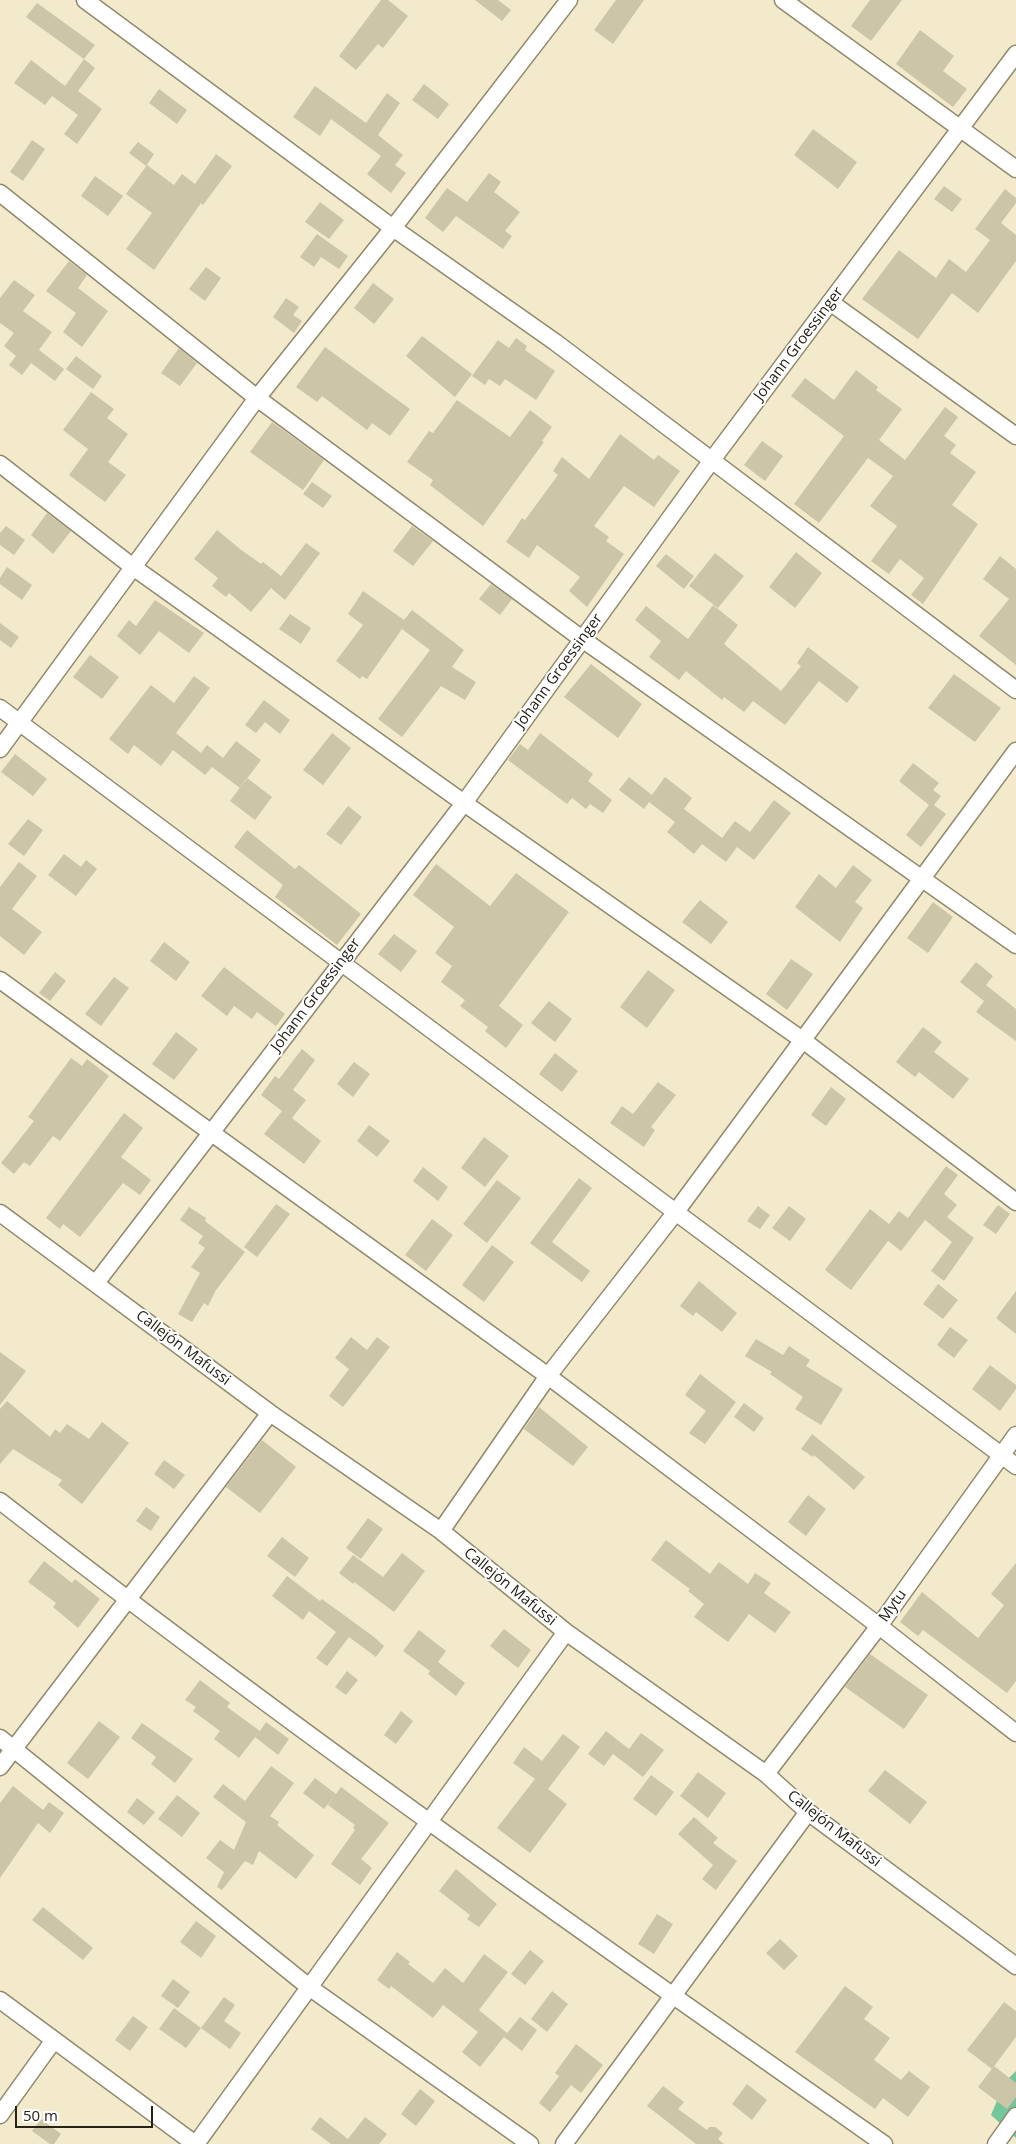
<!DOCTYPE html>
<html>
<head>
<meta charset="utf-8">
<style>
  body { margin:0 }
  #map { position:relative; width:1016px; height:2144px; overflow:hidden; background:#f2eacb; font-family:"Open Sans",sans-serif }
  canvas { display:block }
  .scale { position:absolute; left:15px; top:2106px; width:138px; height:22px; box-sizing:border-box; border:2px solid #252217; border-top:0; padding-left:6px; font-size:15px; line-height:18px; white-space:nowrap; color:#252217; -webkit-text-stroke:4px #fff; paint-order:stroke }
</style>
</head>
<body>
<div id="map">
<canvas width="1016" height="2144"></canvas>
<div class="scale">50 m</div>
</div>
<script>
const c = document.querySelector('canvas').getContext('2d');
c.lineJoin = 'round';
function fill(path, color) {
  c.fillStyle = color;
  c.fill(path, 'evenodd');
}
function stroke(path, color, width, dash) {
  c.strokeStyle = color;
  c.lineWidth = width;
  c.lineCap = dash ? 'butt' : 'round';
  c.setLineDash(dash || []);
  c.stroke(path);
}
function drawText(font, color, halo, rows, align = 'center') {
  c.font = font + ' "Open Sans",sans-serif';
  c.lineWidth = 4;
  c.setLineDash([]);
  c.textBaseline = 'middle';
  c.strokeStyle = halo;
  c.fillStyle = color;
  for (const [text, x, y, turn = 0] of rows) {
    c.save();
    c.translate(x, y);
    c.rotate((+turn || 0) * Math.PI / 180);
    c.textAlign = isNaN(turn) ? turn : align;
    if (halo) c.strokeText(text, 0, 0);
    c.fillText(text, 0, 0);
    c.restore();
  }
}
fill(new Path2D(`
  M1016,2071v67l-25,-23 14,-33z`), '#74c69c');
fill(new Path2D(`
  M381,0h7l20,16 -25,32 -5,-4 -22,26 -17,-14z
  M475,0h23l13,10 -9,11z
  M616,0h28l-31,44 -19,-14z
  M870,0h32l-31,41 -20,-15z
  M37,3l58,42 -11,14 -58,-42z
  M920,30l34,26 -11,15 24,18 -14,18 -57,-43z
  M84,59l11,9 -17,23 24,18 -25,35 -13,-10 14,-19 -26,-19 -7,9 -31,-22 17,-23 34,26z
  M424,84l25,20 -11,15 -26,-19z
  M315,86l51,37 21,-30 13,10 -22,32 25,20 -8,10 11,8 -15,20 -24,-19 14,-18 -50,-37 -11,17 -27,-19z
  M159,89l28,21 -10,14 -28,-21z
  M813,129l44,33 -19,27 -44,-34z
  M32,140l13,9 -22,32 -13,-9z
  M138,142l16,12 -8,12 -17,-13z
  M216,154l16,12 -29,39 -2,-2 -47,67 -28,-21 26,-36 -26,-19 21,-29 27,20 8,-11 13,10z
  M489,173l12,9 -7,10 26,20 -15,19 7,5 -9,13 -47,-33 -13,16 -18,-14 22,-30 20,14z
  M95,176l28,20 -15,20 -27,-20z
  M944,186l18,13 -10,13 -18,-13z
  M1005,189l11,9v5l-15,20 15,12v26l-38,52 -26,-20 -34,46 -56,-40 37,-49 37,28 13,-19 17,13 24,-32 -15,-11z
  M320,202l24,18 -15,19 -24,-17z
  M317,234l31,22 -9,13 -18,-12 -7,10 -14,-10z
  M69,261l18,14 -9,13 30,23 -26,36 -19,-15 13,-19 -30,-22z
  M206,267l15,11 -16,23 -16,-12z
  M14,280l21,15 -12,16 29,21 -13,18 25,19 -9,12 -24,-18 -9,12 -13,-10 7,-9 -12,-10 10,-13 -14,-10v-25z
  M373,283l21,16 -20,25 -20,-16z
  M286,298l13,9 -6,8 9,6 -8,12 -21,-16z
  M422,336l50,38 -17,23 -49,-41z
  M516,338l11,8 -2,4 30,21 -19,29 -31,-21 -5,7 -11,-7 -4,6 -13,-9 26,-36 11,8z
  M325,347l85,62 -20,27 -18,-13 -5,7 -45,-34 -5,6 -21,-15z
  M179,348l18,15 -17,23 -19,-13z
  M76,356l26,20 -9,13 -27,-20z
  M856,370l22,17 -2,3 26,19 -23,31 26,20 40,-53 13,10 -14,19 12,9 -6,8 26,19 -24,33 26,19 -55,80 -12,-9 13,-17 -24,-19 -11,15 -18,-13 26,-35 -27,-20 23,-30 -25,-18 -49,65 -25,-19 50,-68 -53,-40 14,-18 29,22z
  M91,392l23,17 -7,9 21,16 -20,28 18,13 -21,27 -36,-27 19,-26 -25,-19z
  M457,400l53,37 20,-27 22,17 -10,14 2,1 -61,84 -53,-41 3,-5 -26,-18 22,-31 4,2z
  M272,422l52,38 -21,30 -53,-38z
  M620,434l34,26 4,-5 22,16 -26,36 -30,-21 -30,40 15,11 -3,4 18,13 -37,53 -18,-16 11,-14 -43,-32 -8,13 -23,-16 16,-24 3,2 33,-45 -5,-4 9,-14 27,22z
  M762,441l21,15 -18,25 -21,-16z
  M312,482l20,14 -9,12 -20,-14z
  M47,513l24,18 -18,23 -22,-19z
  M6,526l19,14 -11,15 -14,-10v-12z
  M412,526l21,15 -20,25 -20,-15z
  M217,530l23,19 21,15 2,-2 18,14 25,-33 14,10 -35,47 -14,-12 -20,24 -22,-19 -3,4 -14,-11 6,-8 -24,-19z
  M796,552l26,21 -27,35 -26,-21z
  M715,553l29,23 -26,32 -29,-22z
  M666,554l28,22 -10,13 -28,-23z
  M1000,556l16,13v96l-37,-29 30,-37 -26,-20z
  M7,567l25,18 -10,15 -22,-16v-6z
  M491,584l21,15 -12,16 -21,-16z
  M363,591l41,29 8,-10 52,40 -12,17 24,15 -11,18 -24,-14 -39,51 -24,-18 52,-69 -28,-21 -35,50 -5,-3 -2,3 -24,-18 27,-36 -15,-11z
  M155,600l49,33 -15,20 -30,-22 -19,24 -23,-19 12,-16 7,6z
  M713,605l25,20 -14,19 57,47 20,-25 -4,-3 11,-16 51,40 -12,16 -28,-22 -34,44 -32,-24 -9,11 -20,-15 -2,3 -36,-29 -7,9 -30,-23 12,-16 -26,-21 11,-14 42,33z
  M290,614l21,14 -10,16 -22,-15z
  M0,623l19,14 -8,11 -11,-8z
  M90,655l29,22 -17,22 -29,-22z
  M591,664l51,40 -24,34 -54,-41z
  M954,674l47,34 -26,34 -47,-34z
  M194,676l16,12 -34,45 25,20 6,-8 16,13 13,-17 25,19 -21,28 -28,-21 -7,8 -32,-25 -12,16 -27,-21 -6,9 -19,-15 42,-54 23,18z
  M264,700l26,20 -10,14 -15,-12 -9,11 -11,-8z
  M332,733l19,15 -28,37 -20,-15z
  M540,733l53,41 -5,7 24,19 -9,13 -13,-9 -4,5 -14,-11 -5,6 -59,-44 12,-16 8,6z
  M15,754l32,25 -14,17 -32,-24z
  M913,763l26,20 -6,7 8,6 -7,9 12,9 -25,33 -15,-12 23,-30 -30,-24z
  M629,777l23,18 13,-18 27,21 -8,11 38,29 13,-17 15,11 24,-32 17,13 -37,47 -17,-13 -11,15 -24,-18 -8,10 -27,-22 8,-10 -26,-20 -5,7 -25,-19z
  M247,778l25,19 -17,23 -25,-19z
  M348,806l14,11 -21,28 -15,-11z
  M28,819l15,11 -19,26 -16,-12z
  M247,830l48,39 4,-4 62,49 -24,31 -62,-48 8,-12 -49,-38z
  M64,854l17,13 5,-7 11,9 -21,27 -28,-21z
  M19,862l18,14 -25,33 30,23 -18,23 -24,-19v-49z
  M436,864l54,42 26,-33 53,39 -70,94 24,19 -17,23 -21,-17 3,-4 -28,-21 5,-6 -24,-18 11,-16 -17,-13 19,-26 -41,-32z
  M853,865l19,15 -17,22 8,6 -23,34 -45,-35 24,-33 17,14z
  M700,900l28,22 -17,22 -29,-22z
  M933,902l20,15 -25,36 -21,-15z
  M394,934l23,17 -16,21 -23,-18z
  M164,942l26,20 -14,19 -26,-20z
  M791,959l22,15 -26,36 -21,-16z
  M976,962l17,14 -7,9 30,24v32l-40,-29 8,-11 -24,-19z
  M224,967l61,47 -9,12 -19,-14 -5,7 -18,-13 -7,10 -26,-20z
  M648,970l27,20 -28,38 -27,-21z
  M55,972l11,9 -16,20 -11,-8z
  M114,977l15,11 -28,38 -16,-12z
  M549,1001l23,18 -17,23 -24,-19z
  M923,1027l19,15 -8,10 35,27 -16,20 -34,-27 -4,5 -19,-15z
  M176,1032l22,17 -24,31 -22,-16z
  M302,1049l13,11 -22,30 13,10 -14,18 29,23 -17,23 -40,-30 18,-23 -21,-16 14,-19 4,3z
  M555,1053l23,18 -16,21 -23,-18z
  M71,1058l11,8 5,-7 22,17 -49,65 -7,-5 -23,30 -6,-4 -10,12 -13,-11 33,-42 -6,-4z
  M354,1062l16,12 -17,23 -16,-13z
  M658,1082l18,13 -25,32 4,3 -11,17 -34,-24 12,-17 11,8z
  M831,1087l15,12 -20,27 -15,-11z
  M124,1113l19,15 -22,29 30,23 -11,15 -17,-12 -43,54 -17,-13 -3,5 -14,-11z
  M369,1125l21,16 -13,16 -20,-16z
  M484,1137l25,19 -24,31 -24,-19z
  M946,1166l12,9 -14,19 13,11 -10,12 27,21 -30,43 -13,-10 21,-29 -27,-22 -24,31 -13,-10 -37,49 -26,-20 45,-61 19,15 10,-13 9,7z
  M423,1167l25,20 -10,14 -25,-20z
  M579,1178l13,10 -40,54 38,29 -8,11 -52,-39z
  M497,1180l24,18 -34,45 -24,-19z
  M276,1204l14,10 -33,43 -13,-10z
  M998,1205l12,9 -14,20 -13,-9z
  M758,1206l12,9 -10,14 -13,-8z
  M789,1206l17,13 -16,22 -18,-13z
  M189,1207l17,11 -1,3 40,31 -29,38 -8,16 -4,-3 -12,19 -14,-8 22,-41 -9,-6 14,-19 -7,-5 5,-7 -23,-16z
  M432,1219l21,16 -27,36 -21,-16z
  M492,1245l22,17 -30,40 -22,-17z
  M699,1281l38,32 -15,19 -26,-20 -3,4 -13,-10z
  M938,1284l20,16 -15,19 -20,-15z
  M1016,1291v43l-20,-16z
  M950,1327l18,13 -14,18 -17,-13z
  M351,1337l16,13 10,-13 13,10 -47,60 -14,-11 20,-27 -14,-11z
  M756,1339l27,16 6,-9 21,14 -4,6 37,23 -22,36 -26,-16 8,-12 -33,-23 2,-2 -27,-16z
  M0,1352l26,19 -26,34z
  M990,1365l26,20v4l-16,22 -28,-22z
  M700,1374l36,28 -31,42 -16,-11 17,-22 -21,-16z
  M7,1401l43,36 5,-8 5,4 7,-9 22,15 13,-17 27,21 -47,61 -24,-19 4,-5 -49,-31 -13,15v-55z
  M744,1403l20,15 -10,14 -20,-15z
  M539,1407l49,40 -15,19 -49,-37z
  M812,1434l53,43 -11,13 -40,-35 -1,2 -12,-8z
  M262,1440l34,27 -36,46 -34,-26z
  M164,1460l21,15 -11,14 -20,-15z
  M808,1495l18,14 -20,27 -18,-14z
  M146,1507l14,10 -9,14 -15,-10z
  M368,1518l15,11 -22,30 -15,-11z
  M282,1537l27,21 -14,19 -28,-21z
  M666,1540l44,34 9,-12 29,22 7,-11 16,10 -7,10 27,19 -16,21 -26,-19 -21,28 -34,-25 10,-13 -16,-13 2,-2 -39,-29z
  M402,1553l23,18 -31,41 -40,-30 -1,2 -14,-11 14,-18 30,22z
  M44,1561l28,22 3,-4 25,20 -22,29 -25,-21 3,-4 -28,-21z
  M1016,1563v118l-9,12 -84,-63 -5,6 -18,-14 22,-30 56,46 26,-33 -13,-11z
  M287,1576l33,25 2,-2 52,38 10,9 -8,11 -27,-20 -22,29 -11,-8 20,-26 -27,-21 -6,9 -31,-24z
  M504,1629l27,21 -13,18 -28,-22z
  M419,1630l27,21 -8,11 27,21 -9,13 -28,-22 2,-3 -27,-20z
  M870,1654l58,41 -24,34 -59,-42z
  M347,1671l11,9 -12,15 -11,-8z
  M200,1680l30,23 -3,4 33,24 6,-9 23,17 -11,16 -23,-18 4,-5 -20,26 -25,-19 6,-8 -27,-20 3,-4 -11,-7z
  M401,1711l12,10 -17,23 -12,-9z
  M99,1721l21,16 -32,42 -21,-16z
  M142,1723l51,36 -18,24 -24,-19 5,-7 -25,-19z
  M606,1731l23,18 12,-16 23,17 -21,27 -30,-23 -9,12 -16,-12z
  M563,1734l17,13 -32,42 19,15 -37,49 -33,-25 38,-49 -22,-16 11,-16 18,14z
  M271,1766l23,17 -24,33 9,6 -2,3 37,30 -18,24 -37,-28 -6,14 -8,-4 -23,29 -5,-3 7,-15 -18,-14 14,-18 14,10 12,-28 -33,-25 10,-13 22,17z
  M885,1770l42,32 -17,22 -42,-33z
  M698,1772l28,21 -18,25 -28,-22z
  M651,1775l23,17 -18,24 -23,-17z
  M315,1778l21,16 -12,15 -21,-16z
  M13,1786l30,24 6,-8 15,11 -14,20 -12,-10 -38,55v-75z
  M341,1787l48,36 -28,36 11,9 -12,17 -29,-21 24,-34 -2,-2 2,-3 -27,-20z
  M177,1795l23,18 -18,24 -24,-18z
  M137,1798l18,14 -11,13 -17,-13z
  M694,1817l24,21 -5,5 24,18 -21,29 -14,-11 11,-14 -35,-31z
  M456,1869l41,35 -18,23 -12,-8 3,-4 -31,-24z
  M43,1907l50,41 -10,12 -51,-40z
  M657,1914l16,10 -19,30 -16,-10z
  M196,1921l20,15 -15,22 -21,-16z
  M780,1939l18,17 -14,14 -18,-17z
  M530,1950l14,11 -19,24 -14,-11z
  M397,1952l13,10 -2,2 25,19 12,-15 18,15 21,-29 24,18 -29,38 28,23 -27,34 -18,-15 16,-20 -35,-27 -10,13 -42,-32 -2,3 -12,-9z
  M173,1979l17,13 -12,16 -17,-12z
  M845,1986l28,21 -9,12 26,19 -16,22 27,20 8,-9 21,16 -22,30 -25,-19 -8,11 -80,-57z
  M552,1991l16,13 -21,28 -16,-13z
  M224,1997l11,8 -11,16 17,12 -11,16 -29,-21z
  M1004,2002l12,9v26l-24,32 -25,-19z
  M174,2008l27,20 -15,20 -27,-19z
  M133,2016l15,11 -18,24 -15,-11z
  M520,2017l17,13 -15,21 -18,-14z
  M576,2044l27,21 -22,28 -10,-8 -21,27 -11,-9 20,-27 -4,-3z
  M994,2066l22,17v14l-9,12 -29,-22z
  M747,2084l20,16 -15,20 -20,-16z
  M663,2086l21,16 -6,7 29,21 2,-3h6l8,6 -5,6 6,5h-28l-49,-38z
  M420,2089l15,12 -19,25 -15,-12z
  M320,2117l28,22 17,-22 22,17 -8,10h-48l-20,-15z
  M41,2119l20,15 -7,10h-4l-18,-13z`), '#ccc5a7');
const minor = new Path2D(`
  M85,0l308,228 162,114 461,348
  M783,0l233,169
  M0,193l257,205 325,241 434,306
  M830,302l186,134
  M0,464l133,103 331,236 340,238 212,161
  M0,708l1016,758
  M0,749l257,-351 136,-170 176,-228
  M0,980l548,396 331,250 137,107
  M0,1213l270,200 171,118 125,101 200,142 42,38 208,154
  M96,1283l368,-480 248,-343 304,-406
  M0,1501c287,224 586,434 884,643
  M441,1531l107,-155 127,-163 341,-462
  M0,1738l309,249 221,157
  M0,1767l270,-354
  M766,1774l113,-148 137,-191
  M0,2000l195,144
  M0,2115l54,-75
  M196,2144l370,-512
  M564,2144l244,-332
  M996,2144l20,-28`);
stroke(minor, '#90896d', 19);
stroke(minor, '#fff', 16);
drawText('15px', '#252217', '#fff', [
  ["Johann Groessinger",799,344,-53],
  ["Johann Groessinger",559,671,-54],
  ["Johann Groessinger",316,995,-53],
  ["Callejón Mafussi",183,1348,37],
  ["Callejón Mafussi",510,1587,39],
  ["Mytu",893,1606,-55],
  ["Callejón Mafussi",834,1829,38]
]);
</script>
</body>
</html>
